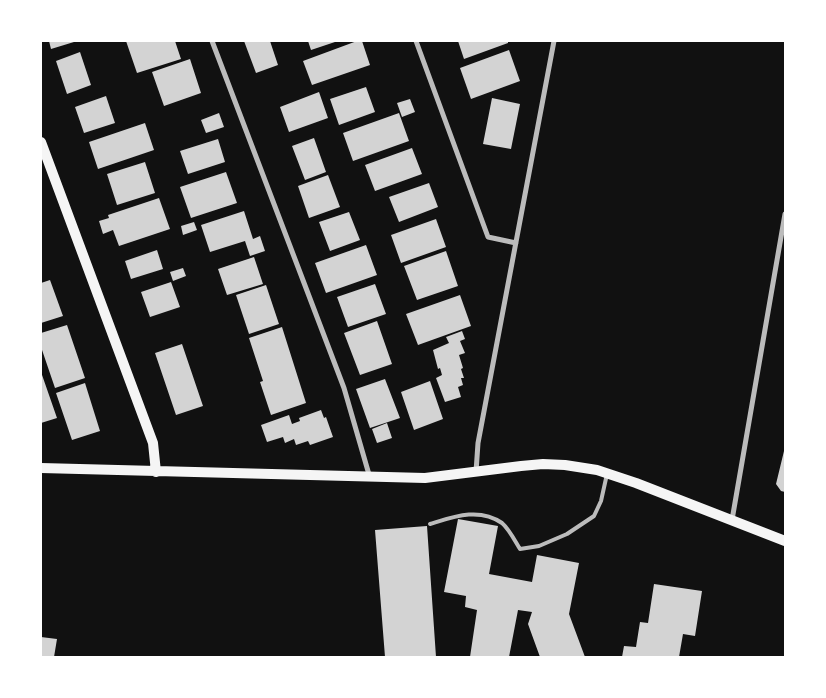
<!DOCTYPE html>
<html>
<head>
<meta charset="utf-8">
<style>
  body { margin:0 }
  #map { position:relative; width:826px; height:698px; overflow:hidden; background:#111; font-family:Raleway,sans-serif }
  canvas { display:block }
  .frame { position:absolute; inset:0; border:42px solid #fff; pointer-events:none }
</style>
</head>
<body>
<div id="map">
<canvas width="826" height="698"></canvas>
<div class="frame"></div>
</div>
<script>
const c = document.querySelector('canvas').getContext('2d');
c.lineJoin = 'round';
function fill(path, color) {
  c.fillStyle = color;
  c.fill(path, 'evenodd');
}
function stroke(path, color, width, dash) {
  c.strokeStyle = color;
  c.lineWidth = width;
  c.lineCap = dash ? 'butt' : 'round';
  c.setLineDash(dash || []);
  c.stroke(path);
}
fill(new Path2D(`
  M49,41h25v1l-23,7z
  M126,41h49l6,18 -44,14z
  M244,41h26l8,24 -22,8z
  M308,41h27v1l-24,8z
  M357,41h5l8,24 -58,20 -9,-24z
  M458,41h50v2l-44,16z
  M509,50l11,31 -49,18 -11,-31z
  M80,52l11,33 -24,9 -11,-33z
  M190,59l11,34 -37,13 -12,-34z
  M366,87l9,25 -36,13 -9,-26z
  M319,92l9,26 -39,14 -9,-25z
  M106,96l9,27 -31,10 -9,-26z
  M492,98l28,6 -9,45 -28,-5z
  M410,99l5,13 -13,5 -5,-14z
  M219,113l5,14 -18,6 -5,-13z
  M399,113l10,28 -56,20 -10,-28z
  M145,123l9,27 -56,19 -9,-27z
  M314,138l12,34 -21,8 -13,-34z
  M218,139l7,23 -37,12 -8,-23z
  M412,148l10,26 -47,17 -10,-26z
  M145,162l10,31 -38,12 -10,-31z
  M226,172l11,31 -46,15 -11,-31z
  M328,175l12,32 -31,11 -11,-32z
  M429,183l9,24 -39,15 -10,-25z
  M159,198l11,31 -51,17 -6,-16 -10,4 -4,-13 10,-3 -1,-3z
  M244,211l9,28 7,-3 5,15 -15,5 -5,-15 -35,11 -9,-27z
  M349,212l11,28 -30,11 -11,-29z
  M436,219l10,28 -45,16 -10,-28z
  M194,222l3,8 -14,5 -2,-9z
  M366,245l11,30 -51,18 -11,-30z
  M157,250l6,19 -32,10 -6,-18z
  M446,251l12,35 -41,14 -13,-34z
  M254,257l9,27 -36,11 -9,-26z
  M183,268l3,8 -13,5 -3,-9z
  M50,280l13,36 -22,7v-40z
  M171,282l9,25 -30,10 -9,-25z
  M375,284l11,30 -38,13 -11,-30z
  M266,285l13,39 -30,10 -13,-39z
  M460,295l11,31 -53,19 -12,-31z
  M377,321l15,43 -32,11 -16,-42z
  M67,325l18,53 -30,10 -14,-41v-14z
  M282,327l24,76 -35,12 -11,-33 3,-1 -14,-43z
  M462,331l3,8 -5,2 5,12 -6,2 4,13 -2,1 3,9h-3l2,7 -5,2 3,10 -16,5 -9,-24 6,-3 -2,-7 -2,1 -5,-19 16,-7 -3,-6z
  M182,344l21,62 -27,9 -21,-62z
  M41,372l16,46 -16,5z
  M385,379l15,39 -30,10 -14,-39z
  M430,381l13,38 -29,11 -13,-38z
  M85,383l15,48 -28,9 -16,-47z
  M321,410l3,8 2,-1 7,20 -23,8 -2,-4 -12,4 -2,-6 -9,4 -2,-6 -16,5 -6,-17 28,-10 3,9 8,-3 -1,-3z
  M387,423l5,15 -15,5 -5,-14z
  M784,451h1v41l-4,-1 -5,-7z
  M458,519l40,7 -9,48 43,8 5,-27 42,8 -10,51 16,43h-45l-12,-33 4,-12 -14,-2 -9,47h-39l7,-47 -12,-3 1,-11 -22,-4z
  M427,526l9,131h-51l-10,-127z
  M654,584l48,7 -7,45 -12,-2 -4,23h-57l2,-11 12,1 4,-25 8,1z
  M41,637l16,2 -3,18h-13z`), '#d3d3d3');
stroke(new Path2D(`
  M430,524c23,-7 49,-17 72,-1 7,6 13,18 18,26l19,-3 28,-12 27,-18 7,-15 6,-27`), '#bcbcbc', 4);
stroke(new Path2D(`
  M212,41l132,347 26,90
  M416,41l72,196 28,6
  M476,472l2,-29 76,-402
  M732,520l53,-306`), '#bcbcbc', 5);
stroke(new Path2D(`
  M41,142l112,301 3,29
  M41,468l384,10 96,-12 22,-2 22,1 32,5 39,13 149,58`), '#f5f5f5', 10);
</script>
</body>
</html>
